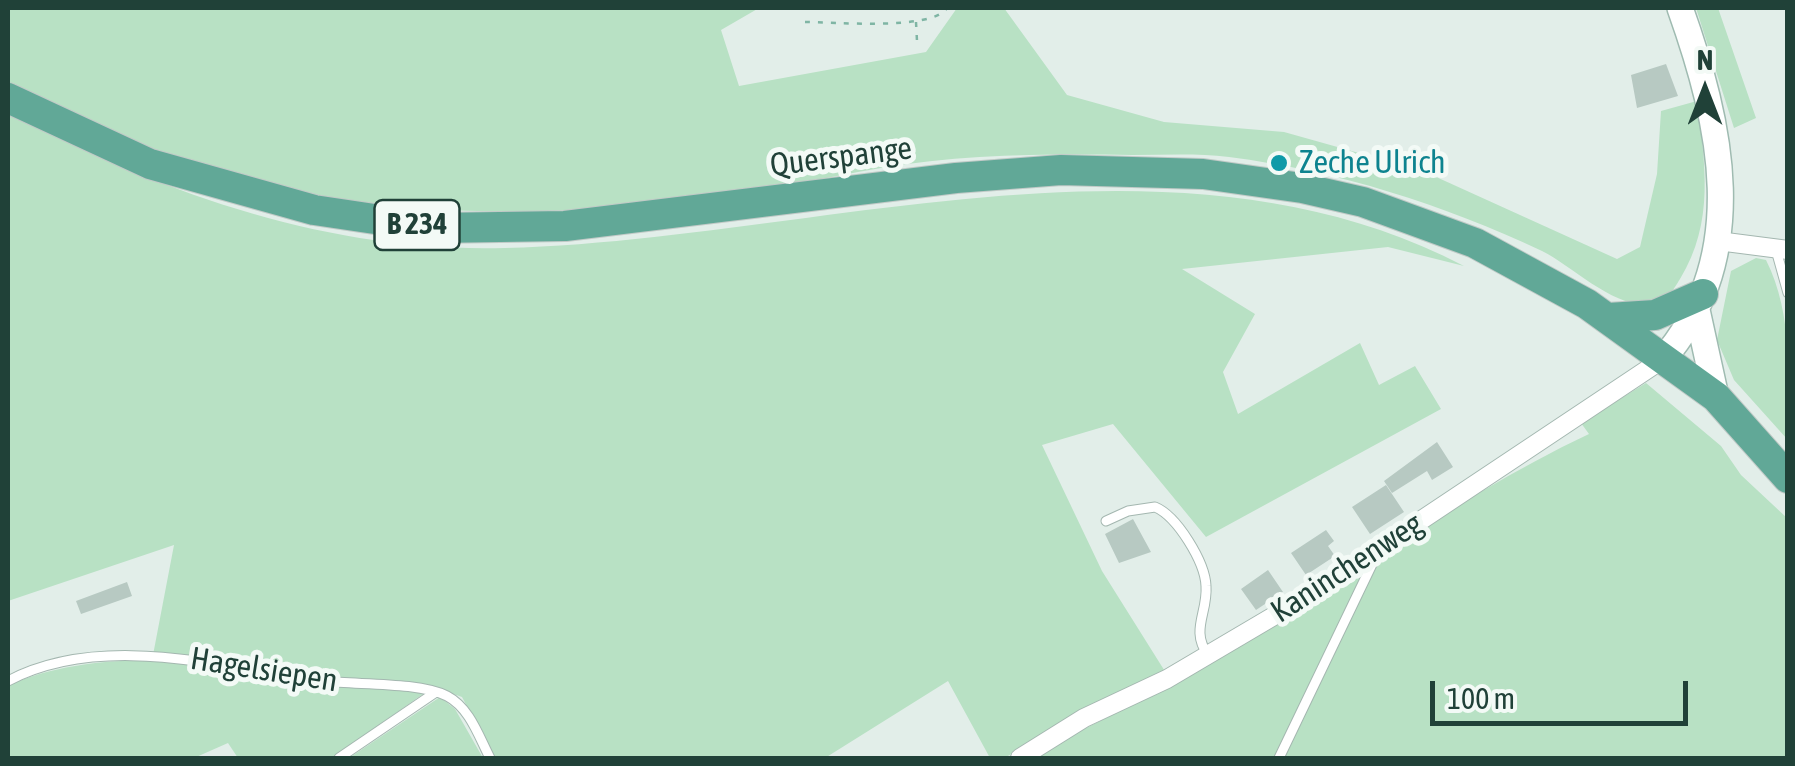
<!DOCTYPE html>
<html>
<head>
<meta charset="utf-8">
<style>
  body { margin:0 }
  #map { position:relative; width:1795px; height:766px; overflow:hidden; background:#e2eee9; font-family:"Asap Condensed",sans-serif }
  canvas { display:block }
  .frame { position:absolute; inset:0; border:10px solid #204138; pointer-events:none }
  .north { position:absolute; left:1655px; top:40px; width:100px; height:100px; -webkit-text-stroke:8px #f3faf6; paint-order:stroke; rotate:0deg; font-size:28px; font-weight:700; line-height:40px; text-align:center; color:#204138 }
  .north::after { content:''; display:block; margin:auto; width:35px; height:45px; background:#204138; clip-path:polygon(50% 0,100% 100%,50% 72%,0 100%) }
  .scale { position:absolute; left:1430px; top:681px; width:258px; height:45px; box-sizing:border-box; border:5px solid #204138; border-top:0; padding-left:12px; font-size:30px; line-height:35px; white-space:nowrap; color:#204138; -webkit-text-stroke:8px #f3faf6; paint-order:stroke }
</style>
</head>
<body>
<div id="map">
<canvas width="1795" height="766"></canvas>
<div class="frame"></div>
<div class="north">N</div>
<div class="scale">100 m</div>
</div>
<script>
const c = document.querySelector('canvas').getContext('2d');
c.lineJoin = 'round';
function fill(path, color) {
  c.fillStyle = color;
  c.fill(path, 'evenodd');
}
function stroke(path, color, width, dash) {
  c.strokeStyle = color;
  c.lineWidth = width;
  c.lineCap = dash ? 'butt' : 'round';
  c.setLineDash(dash || []);
  c.stroke(path);
}
function drawText(font, color, halo, rows, align = 'center') {
  c.font = font + ' "Asap Condensed",sans-serif';
  c.lineWidth = 10;
  c.setLineDash([]);
  c.textBaseline = 'middle';
  c.strokeStyle = halo;
  c.fillStyle = color;
  for (const [text, x, y, turn = 0] of rows) {
    c.save();
    c.translate(x, y);
    c.rotate((+turn || 0) * Math.PI / 180);
    c.textAlign = isNaN(turn) ? turn : align;
    if (halo) c.strokeText(text, 0, 0);
    c.fillText(text, 0, 0);
    c.restore();
  }
}
fill(new Path2D(`
  M8,8h751l-38,22 18,56 187,-34 31,-44h47l63,87 97,27 120,10 139,39 194,88 23,-12 17,-73 4,-63 36,-10c8,62 18,121 -17,178 -7,11 -13,23 -27,25 -38,6 -79,-37 -111,-53 -100,-47 -204,-80 -313,-94 -32,-4 -65,-2 -97,-2 -83,-1 -169,-1 -251,13 -54,9 -107,22 -162,29 -187,25 -383,22 -563,-43 -51,-18 -100,-46 -148,-70z
  M1696,8h22l38,110 -22,10z
  M8,112c152,81 322,141 497,136 311,-8 666,-135 959,18l-76,-19 -206,22 73,45 -32,58 15,42 122,-71 19,42 36,-19 26,43 -235,128 -93,-113 -71,21 60,126 64,102 -162,85h-14l-42,-77 -123,77h-331l-32,-61 -29,-10 -101,71h-94l-10,-15 -34,15h-186v-72c59,-28 142,-29 207,-22l6,-5 -68,-4 21,-110 -166,56z
  M1756,258l10,2c28,56 22,119 21,179l-53,-59 -17,-40 14,-69z
  M1646,383l75,63 20,29 46,43v240h-756c47,-28 94,-48 141,-74 143,-77 270,-181 417,-250l-8,-11z
  M440,697l15,12 28,49h-134z`), '#b8e1c4');
fill(new Path2D(`
  M1666,64l12,32 -41,12 -6,-33z
  M1437,442l16,25 -21,13 -5,-9 -35,22 -8,-12z
  M1386,485l18,27 -34,22 -18,-27z
  M1133,519l18,33 -32,11 -14,-29z
  M1326,530l8,11 -6,5 7,10 -29,19 -15,-22z
  M1268,570l15,22 -27,18 -15,-21z
  M127,582l5,14 -51,18 -5,-13z`), '#b7c9c2');
const lane = new Path2D(`
  M1776,250l12,43
  M1106,521l22,-10 27,-4c22,9 50,55 51,79 2,27 -16,44 2,69
  M8,681c95,-50 216,-13 317,0 33,4 94,1 122,15 23,12 32,41 43,62
  M339,758l97,-66
  M1279,758l98,-204`);
const street = new Path2D(`
  M1718,241l70,9
  M1020,758l64,-40 83,-39 139,-82 357,-238`);
const secondary = new Path2D(`
  M1697,310l19,87
  M1663,359c89,-103 58,-236 17,-351`);
const primary = new Path2D(`
  M8,98l142,66 164,46 121,18 130,-2 391,-48 105,-8 142,4 99,14 61,14 112,41 112,61 129,93 72,81
  M1608,318l47,-3 48,-21`);
stroke(lane, '#a4b7b0', 11);
stroke(street, '#a4b7b0', 20);
stroke(secondary, '#9fbbb1', 28);
stroke(primary, '#c1cac7', 32);
stroke(new Path2D(`
  M805,22c29,0 127,9 142,-14
  M916,22l1,19`), '#7fb5a4', 2.5, [5, 8]);
stroke(lane, '#fff', 9);
stroke(street, '#fff', 18);
stroke(secondary, '#fff', 25);
stroke(primary, '#61a897', 30);
for (const [x, y, r, color] of [
  [1279,163,10,"#0f9aa8"]
]) {
  const dot = new Path2D();
  dot.arc(x, y, r, 0, 2 * Math.PI);
  c.fillStyle = color;
  c.fill(dot);
  stroke(dot, '#f3faf6', 4);
}
for (const [x, y, w] of [
  [417,225,85]
]) {
  const box = new Path2D();
  box.roundRect(x - w / 2, y - 25, w, 50, 8);
  c.fillStyle = '#f3faf6';
  c.fill(box);
  stroke(box, '#204138', 2.5);
}
drawText('bold 30px', '#204138', null, [
  ["B 234",417,225]
]);
drawText('32px', '#204138', '#f3faf6', [
  ["Querspange",841,157,-7],
  ["Kaninchenweg",1347,568,-33],
  ["Hagelsiepen",264,670,9]
]);
drawText('32px', '#0d838f', '#f3faf6', [
  ["Zeche Ulrich",1299,163]
], 'left');
</script>
</body>
</html>
